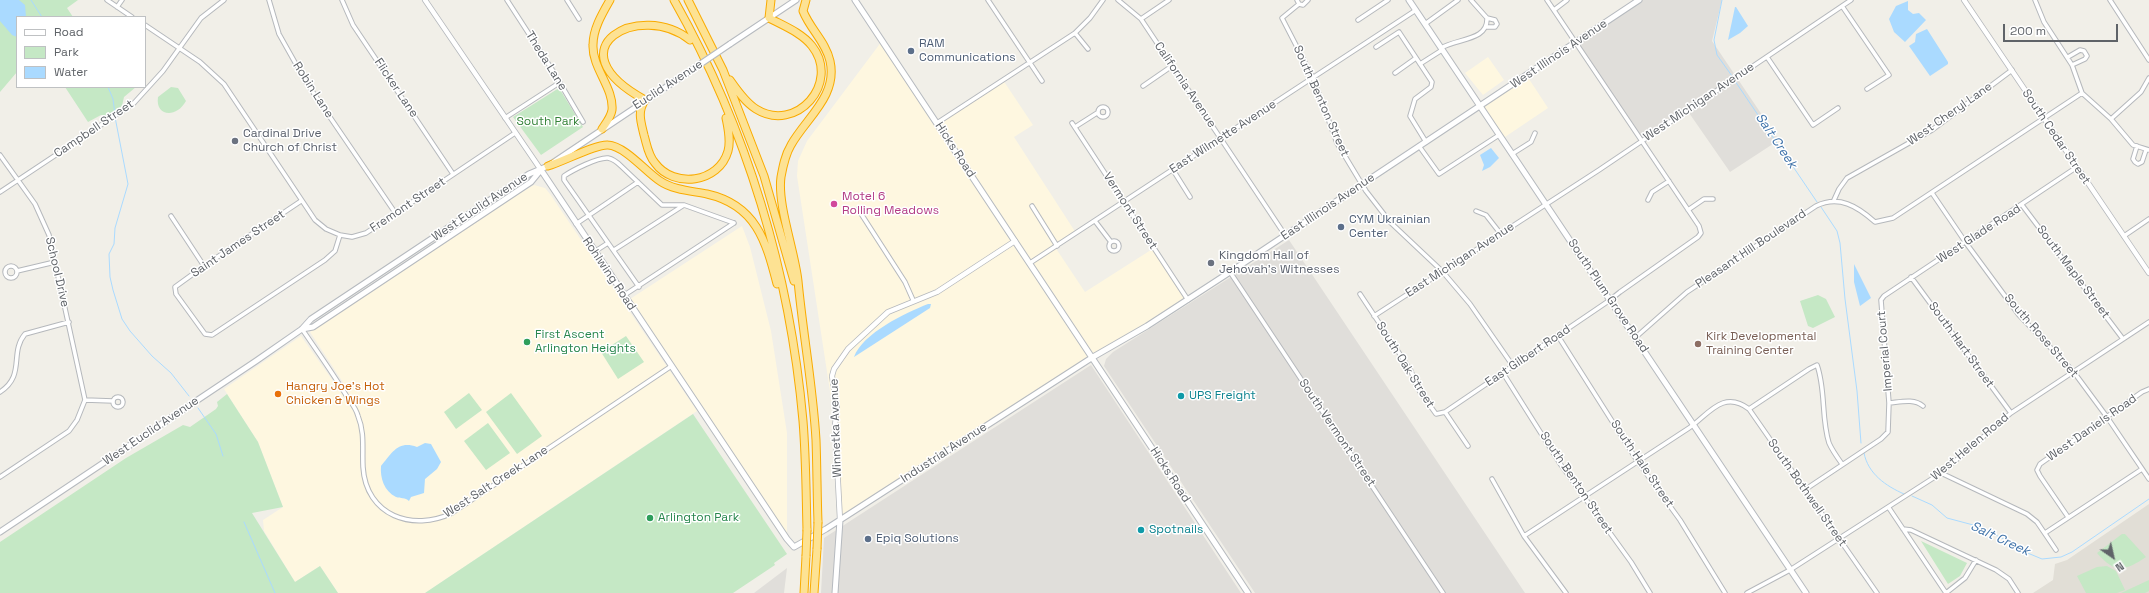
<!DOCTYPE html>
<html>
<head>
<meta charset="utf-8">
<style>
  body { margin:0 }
  #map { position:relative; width:2149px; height:593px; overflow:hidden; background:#f1efe8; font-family:"Space Grotesk",sans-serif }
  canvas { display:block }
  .legend { position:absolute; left:16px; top:16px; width:130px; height:72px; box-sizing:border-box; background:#fff; border:1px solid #bfc1c3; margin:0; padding:5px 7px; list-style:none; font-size:12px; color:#5f6368 }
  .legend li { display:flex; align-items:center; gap:8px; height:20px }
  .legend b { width:20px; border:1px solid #bfc1c3 }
  .north { position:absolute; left:2093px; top:537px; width:40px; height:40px; -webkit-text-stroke:3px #fff; paint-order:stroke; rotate:146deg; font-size:11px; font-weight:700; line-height:16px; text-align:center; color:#5f6368 }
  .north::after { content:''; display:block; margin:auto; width:14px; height:18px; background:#5f6368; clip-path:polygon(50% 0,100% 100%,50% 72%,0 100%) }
  .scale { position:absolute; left:2003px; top:24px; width:115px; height:18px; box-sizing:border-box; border:2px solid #5f6368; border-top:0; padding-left:5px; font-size:12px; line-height:14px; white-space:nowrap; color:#5f6368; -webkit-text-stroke:3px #fff; paint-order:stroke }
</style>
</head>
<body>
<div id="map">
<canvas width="2149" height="593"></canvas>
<ul class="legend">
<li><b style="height:5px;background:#fff"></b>Road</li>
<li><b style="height:11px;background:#c5e8c5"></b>Park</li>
<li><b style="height:11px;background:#aadaff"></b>Water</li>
</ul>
<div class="north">N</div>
<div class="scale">200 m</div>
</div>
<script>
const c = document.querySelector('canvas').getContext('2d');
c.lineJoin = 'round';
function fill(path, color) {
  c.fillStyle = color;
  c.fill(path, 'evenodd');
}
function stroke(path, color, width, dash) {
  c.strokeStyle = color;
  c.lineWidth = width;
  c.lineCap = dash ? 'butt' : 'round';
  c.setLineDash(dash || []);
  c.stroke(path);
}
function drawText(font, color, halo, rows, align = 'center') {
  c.font = font + ' "Space Grotesk",sans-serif';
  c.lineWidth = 3;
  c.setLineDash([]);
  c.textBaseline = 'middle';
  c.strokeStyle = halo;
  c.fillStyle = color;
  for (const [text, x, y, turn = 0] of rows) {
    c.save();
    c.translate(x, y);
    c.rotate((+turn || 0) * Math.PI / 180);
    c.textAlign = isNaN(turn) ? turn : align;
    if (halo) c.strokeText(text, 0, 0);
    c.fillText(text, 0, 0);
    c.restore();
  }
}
fill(new Path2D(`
  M882,41l55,82 66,-43 30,45 -19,12 62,96 -21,14 30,45 69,-44 34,52 -348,220 -5,-96 -38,-248 1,-15 9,-20z
  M1488,57l16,23 -21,15 -18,-22z
  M1527,76l21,32 -46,31 -22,-32z
  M534,185l11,3 5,6 147,217 -272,182h-87l-18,-27 -25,16 -31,-51 -1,-11 20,-13 -25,-65 -34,-53 77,-53 37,52 6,-4 -34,-52 168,-114z
  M742,226l8,21 21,84 16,102v106l-160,-238z`), '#fef7e0');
fill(new Path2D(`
  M1639,0h83l-10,41 67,99 -49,32 -43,-62 -45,31 -66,-98z
  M1289,240l236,353h-270l-151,-227 2,-7 7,-7z
  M1091,365l150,228h-420l3,-55z
  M787,568l-3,25h-30z`), '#e0deda');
fill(new Path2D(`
  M2149,504v89h-116l20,-13 2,-16 12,-4z`), '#e1ded6');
fill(new Path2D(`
  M0,0h78l-11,8 6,9h-56v55l-17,20z
  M65,87h71l-12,10 -2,9 -16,10 -5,-1 -13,7z
  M171,87l7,1 8,13c-10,18 -31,15 -28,-4z
  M559,88l24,39 -42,28 -28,-38z
  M1818,295l8,4 9,18 -22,11 -5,-2 -8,-25z
  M626,336l18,26 -26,17 -17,-27z
  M469,393l13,17 -26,19 -12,-17z
  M511,393l31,43 -25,18 -31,-42z
  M227,394l31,48 25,65 -31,6 43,69 25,-16 18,27h-338v-51l126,-84 57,-33 7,2 26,-18 2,-3 -1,-4z
  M693,414l94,140 -13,9 1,2 -42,28h-308z
  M488,423l22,30 -24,17 -22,-29z
  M2122,534h3l21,23c-21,14 -31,17 -49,-4z
  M1921,541l46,22 -7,13 -12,8z
  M2107,566l9,5 9,19 -8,3h-31l-9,-17 20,-9z
  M2149,580v11l-4,2h-24z`), '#c5e8c5');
fill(new Path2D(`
  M0,0h19l6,5 1,12h-9v20l-5,-2 -12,-14z
  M1908,1v9l5,4 6,-1 7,7 -21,22 -11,-10 -5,-13 7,-13z
  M1735,7h1l12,19 -8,7 -12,7z
  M1927,29l21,33v2l-18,12 -21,-30 6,-4 1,-8z
  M1491,148l8,10 -9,9 -8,4 2,-6 -4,-10z
  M1854,264l17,34 -11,8 -6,-24z
  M928,304h3l-1,4 -76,49c9,-24 51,-44 74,-53z
  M425,443l6,1 10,18 -4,7 -12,10 -1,14 -13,4 -2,4c-4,-4 -8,-2 -13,-4 -12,-6 -16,-19 -15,-31 11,-13 17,-26 36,-19z`), '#aadaff');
stroke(new Path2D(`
  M31,0l11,17
  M1722,0l-8,40 3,15 15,21
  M1735,81l82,121
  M108,87l5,12 2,15
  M115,117l13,67 -13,44 -1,16 -5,10 1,23 3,13 9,29 8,12 22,25 19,17 18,23
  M1821,207l16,24 3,12 5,56 12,92 4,52
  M198,408l18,26 7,22
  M1864,453c4,21 22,33 40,41
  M1912,496l20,9 15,13 30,8 33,16 8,7 24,10 19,-2 11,-5 77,-53
  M244,522l31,71`), '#aadaff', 1);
const minor = new Path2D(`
  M107,0l25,17
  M269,0l10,34 27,48 90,132
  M342,0l11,25 100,149
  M507,0l46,71 30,51
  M567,0l12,19
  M988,0l54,81
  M1118,0l23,19 144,216
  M1297,0l2,4 4,1 5,-5
  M2035,0l9,22 28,43 10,28 29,26 22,26 16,5
  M2110,0l39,60
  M1299,4l-17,14 31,60 24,65 29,48 24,31 52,49 28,33 43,62
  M1842,6l47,69 -22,14
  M117,7l5,-7
  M1554,10l13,-10
  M1487,18l8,2 2,4 -2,3h-8
  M1141,19l28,-19
  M1358,20l30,-20
  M1425,24l33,-24
  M145,25l55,37 24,22 91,136 11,9 14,6
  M1075,33l13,16
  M1376,47l23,-15 33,50 -1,5 -16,12 -5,17 16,26
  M1441,48c17,-10 47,-7 46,-30l-16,-18
  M1767,57l46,68 25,-17
  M2068,57l12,-7 4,1 3,5 -2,3 -13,6
  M1420,64l22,-14
  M1395,73l21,-15
  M1143,86l29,-20
  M1098 112a5 5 0 1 1 10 0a5 5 0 1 1-10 0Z
  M505,118l54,-35
  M2111,119l30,-27 8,-14
  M937,123l138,-90 15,-15 13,-18
  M1072,123l116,177
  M1075,127l22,-14
  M1419,146l20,28 60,-39
  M2137,146l-4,13 2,3 3,2 4,-2 4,-12
  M1512,154l19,-12 4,-9
  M0,155l35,49 14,31 36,165 -8,20 -8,11 -69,46
  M1173,170l17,27
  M0,192l134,-89 29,-32 38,-53 23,-18
  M1932,193l34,50 53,72 54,56 34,46 42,62
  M1648,200l4,-8 17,-11
  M1834,200l5,-11 8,-11 85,-48 80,-60
  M301,201l-97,65 -29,21 1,7 29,40 7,1 113,-75 10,-9 5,-16 12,2 14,-4 149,-100
  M2022,205l101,134
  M1032,206l25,40
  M858,209l47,73 8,18
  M1688,210l16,-11h9
  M1476,211l10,4 14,18
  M171,216l33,50
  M1095,221l16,21
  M576,224l62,-42
  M2124,236l25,-17
  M1109 246a5 5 0 1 1 10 0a5 5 0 1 1-10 0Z
  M614,250l70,-45 50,18
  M594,252l14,-9
  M1030,263l386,-253
  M5 272a6 6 0 1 1 12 0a6 6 0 1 1-12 0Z
  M17,271l38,-9
  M1230,272l213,321
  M1911,277l100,136
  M639,287l-75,-107v-4c9,-6 34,-19 44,-18 5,1 9,4 13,8l41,39h22
  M1360,294l51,77 7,18 18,25 9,-2 23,34
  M623,296l111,-73
  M1374,316l225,-146 252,-170
  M302,329c15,22 30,43 44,66 4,6 10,13 12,21 7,17 4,33 5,51 3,49 50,65 89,46l218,-146
  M1558,336l80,126 42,58 45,73
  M1636,337l51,-45 129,-86c23,-11 41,0 59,16l18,-4 189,-125
  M1503,373l58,92 70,97 19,31
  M0,392c26,-17 9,-39 25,-58l44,-12
  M113 402a5 5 0 1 1 10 0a5 5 0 1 1-10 0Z
  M85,400l28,1
  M1889,403c11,-1 25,-5 34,3
  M1749,409l60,-40 8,-4c9,25 4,53 12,78 3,7 8,14 13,21
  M1445,412l165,-112 10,-8 78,-55 3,-4 -2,-7 -152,-226
  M1941,473l86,41 10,8 19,28
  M1492,479l32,57 42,57
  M1806,489l75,-50 7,-7 1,-29 -8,-103 3,-4 193,-129
  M1889,508l57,85
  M2068,517l-28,-41 -3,-6 3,-6 102,-72 7,-3
  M1903,529l8,1 85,40 13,9 9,14
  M2045,533l97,-64
  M1524,536l165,-108c19,-13 34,-39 60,-19l128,184
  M1747,593l43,-23 151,-97 70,-60 138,-91
  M1946,593l19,-15 11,-18`);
const tertiary = new Path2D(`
  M425,0l116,170
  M1964,0l185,273
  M840,520l-5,-95 2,-16 -5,-33 2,-7 14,-20 40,-37 49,-20 78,-51`);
const secondary = new Path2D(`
  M855,0l393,593
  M1409,0l397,593
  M730,44l66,-44
  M541,170l246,369 7,8 32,-18 267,-172 54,-31 83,-54 409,-272
  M302,329l11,-2 218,-145 9,-11
  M0,532l256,-171 46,-32 9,-10 218,-145 19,-8 145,-97
  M835,593l5,-73`);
const motorway = new Path2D(`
  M674,0c73,129 116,274 129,421 3,36 3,72 4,109
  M688,0l35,70 41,106 30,105
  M806,0l-3,11c7,18 23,31 27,50 8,35 -24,57 -39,84 -6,10 -8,21 -10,32 -4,27 14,75 17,104 5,53 15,106 18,159 1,27 1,55 2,82
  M690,40c-49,-40 -140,8 -45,60 -8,12 -4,22 -1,35 3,10 4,20 11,28 19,26 64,20 73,-12 3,-11 0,-23 -2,-33
  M730,80c7,10 15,22 26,29 40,25 85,-26 56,-63 -10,-13 -28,-20 -43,-28l2,-18
  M602,129c4,-6 9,-12 10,-19 2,-22 -20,-42 -19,-65 0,-16 9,-31 17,-45
  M548,166c14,-4 48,-22 60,-21 17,1 38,27 52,36 13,9 32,10 47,13 49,11 59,47 70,90
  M804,593l2,-37
  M814,593l3,-44`);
stroke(minor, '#b5b8bc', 5.5);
stroke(tertiary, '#b5b8bc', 6);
stroke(secondary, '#b6babf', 7);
stroke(motorway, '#f9ab00', 9);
stroke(minor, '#fff', 3.5);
stroke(tertiary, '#fff', 4.5);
stroke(secondary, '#fff', 5);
stroke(motorway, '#fde293', 7);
const secondaryBridge = new Path2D(`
  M693,69l37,-25`);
const motorwayBridge = new Path2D(`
  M817,549l1,-27
  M806,556l1,-26`);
stroke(secondaryBridge, '#b6babf', 7, []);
stroke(motorwayBridge, '#f9ab00', 9, []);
stroke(secondaryBridge, '#fff', 5);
stroke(motorwayBridge, '#fde293', 7);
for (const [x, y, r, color] of [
  [911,51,4,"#5c6f8a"],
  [235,141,4,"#6b7280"],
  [834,204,4,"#d1479c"],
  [1341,227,4,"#5c6f8a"],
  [1211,263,4,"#6b7280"],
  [527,342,4,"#2e9e5b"],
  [1698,344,4,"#8d6e63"],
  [278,394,4,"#e8710a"],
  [1181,396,4,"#0f9aa8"],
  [650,518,4,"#2e9e5b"],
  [1141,530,4,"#0f9aa8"],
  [868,539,4,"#5c6f8a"]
]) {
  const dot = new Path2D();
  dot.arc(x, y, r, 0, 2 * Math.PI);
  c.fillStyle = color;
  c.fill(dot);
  stroke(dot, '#fff', 1.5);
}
drawText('12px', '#4e5e75', '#fff', [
  ["RAM",919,44],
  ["Communications",919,58],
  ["CYM Ukrainian",1349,220],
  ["Center",1349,234],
  ["Epiq Solutions",876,539]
], 'left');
drawText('12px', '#5f6368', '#fff', [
  ["West Illinois Avenue",1559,54,-34],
  ["Theda Lane",546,61,58],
  ["Euclid Avenue",668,85,-33],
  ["California Avenue",1185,85,56],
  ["Flicker Lane",396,88,56],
  ["Robin Lane",313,90,57],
  ["South Benton Street",1321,101,66],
  ["West Michigan Avenue",1699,102,-34],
  ["West Cheryl Lane",1950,114,-35],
  ["Campbell Street",94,129,-34],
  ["East Wilmette Avenue",1223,137,-33],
  ["South Cedar Street",2056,137,56],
  ["Hicks Road",955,150,57],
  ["Fremont Street",408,205,-34],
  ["West Euclid Avenue",480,207,-34],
  ["East Illinois Avenue",1328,207,-34],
  ["Vermont Street",1130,211,57],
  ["West Glade Road",1979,234,-33],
  ["Saint James Street",238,244,-34],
  ["Pleasant Hill Boulevard",1751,249,-34],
  ["East Michigan Avenue",1460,260,-33],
  ["School Drive",57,272,77],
  ["South Maple Street",2073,272,53],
  ["Rohlwing Road",609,274,56],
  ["South Plum Grove Road",1608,296,56],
  ["South Rose Street",2041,336,49],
  ["South Hart Street",1961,345,54],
  ["Imperial Court",1885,351,-95],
  ["East Gilbert Road",1528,356,-34],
  ["South Oak Street",1405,365,58],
  ["Winnetka Avenue",836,428,-92],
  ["West Daniels Road",2092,428,-35],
  ["West Euclid Avenue",151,431,-34],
  ["South Vermont Street",1337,433,56],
  ["West Helen Road",1970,447,-40],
  ["Industrial Avenue",944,453,-33],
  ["South Hale Street",1642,464,56],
  ["Hicks Road",1170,475,57],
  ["West Salt Creek Lane",496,482,-33],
  ["South Benton Street",1576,483,56],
  ["South Bothwell Street",1807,493,55]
]);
drawText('12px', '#348238', '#fff', [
  ["South Park",548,122]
]);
drawText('12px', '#5b616d', '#fff', [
  ["Cardinal Drive",243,134],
  ["Church of Christ",243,148],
  ["Kingdom Hall of",1219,256],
  ["Jehovah's Witnesses",1219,270]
], 'left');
drawText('12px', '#b23c85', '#fff', [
  ["Motel 6",842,197],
  ["Rolling Meadows",842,211]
], 'left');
drawText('12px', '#27864d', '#fff', [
  ["First Ascent",535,335],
  ["Arlington Heights",535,349],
  ["Arlington Park",658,518]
], 'left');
drawText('12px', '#785e54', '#fff', [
  ["Kirk Developmental",1706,337],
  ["Training Center",1706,351]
], 'left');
drawText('12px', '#c56008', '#fff', [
  ["Hangry Joe's Hot",286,387],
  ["Chicken & Wings",286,401]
], 'left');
drawText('12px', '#0d838f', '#fff', [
  ["UPS Freight",1189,396],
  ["Spotnails",1149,530]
], 'left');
drawText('italic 13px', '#4174aa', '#fff', [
  ["Salt Creek",1776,141,56],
  ["Salt Creek",2000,539,25]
]);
</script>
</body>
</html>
